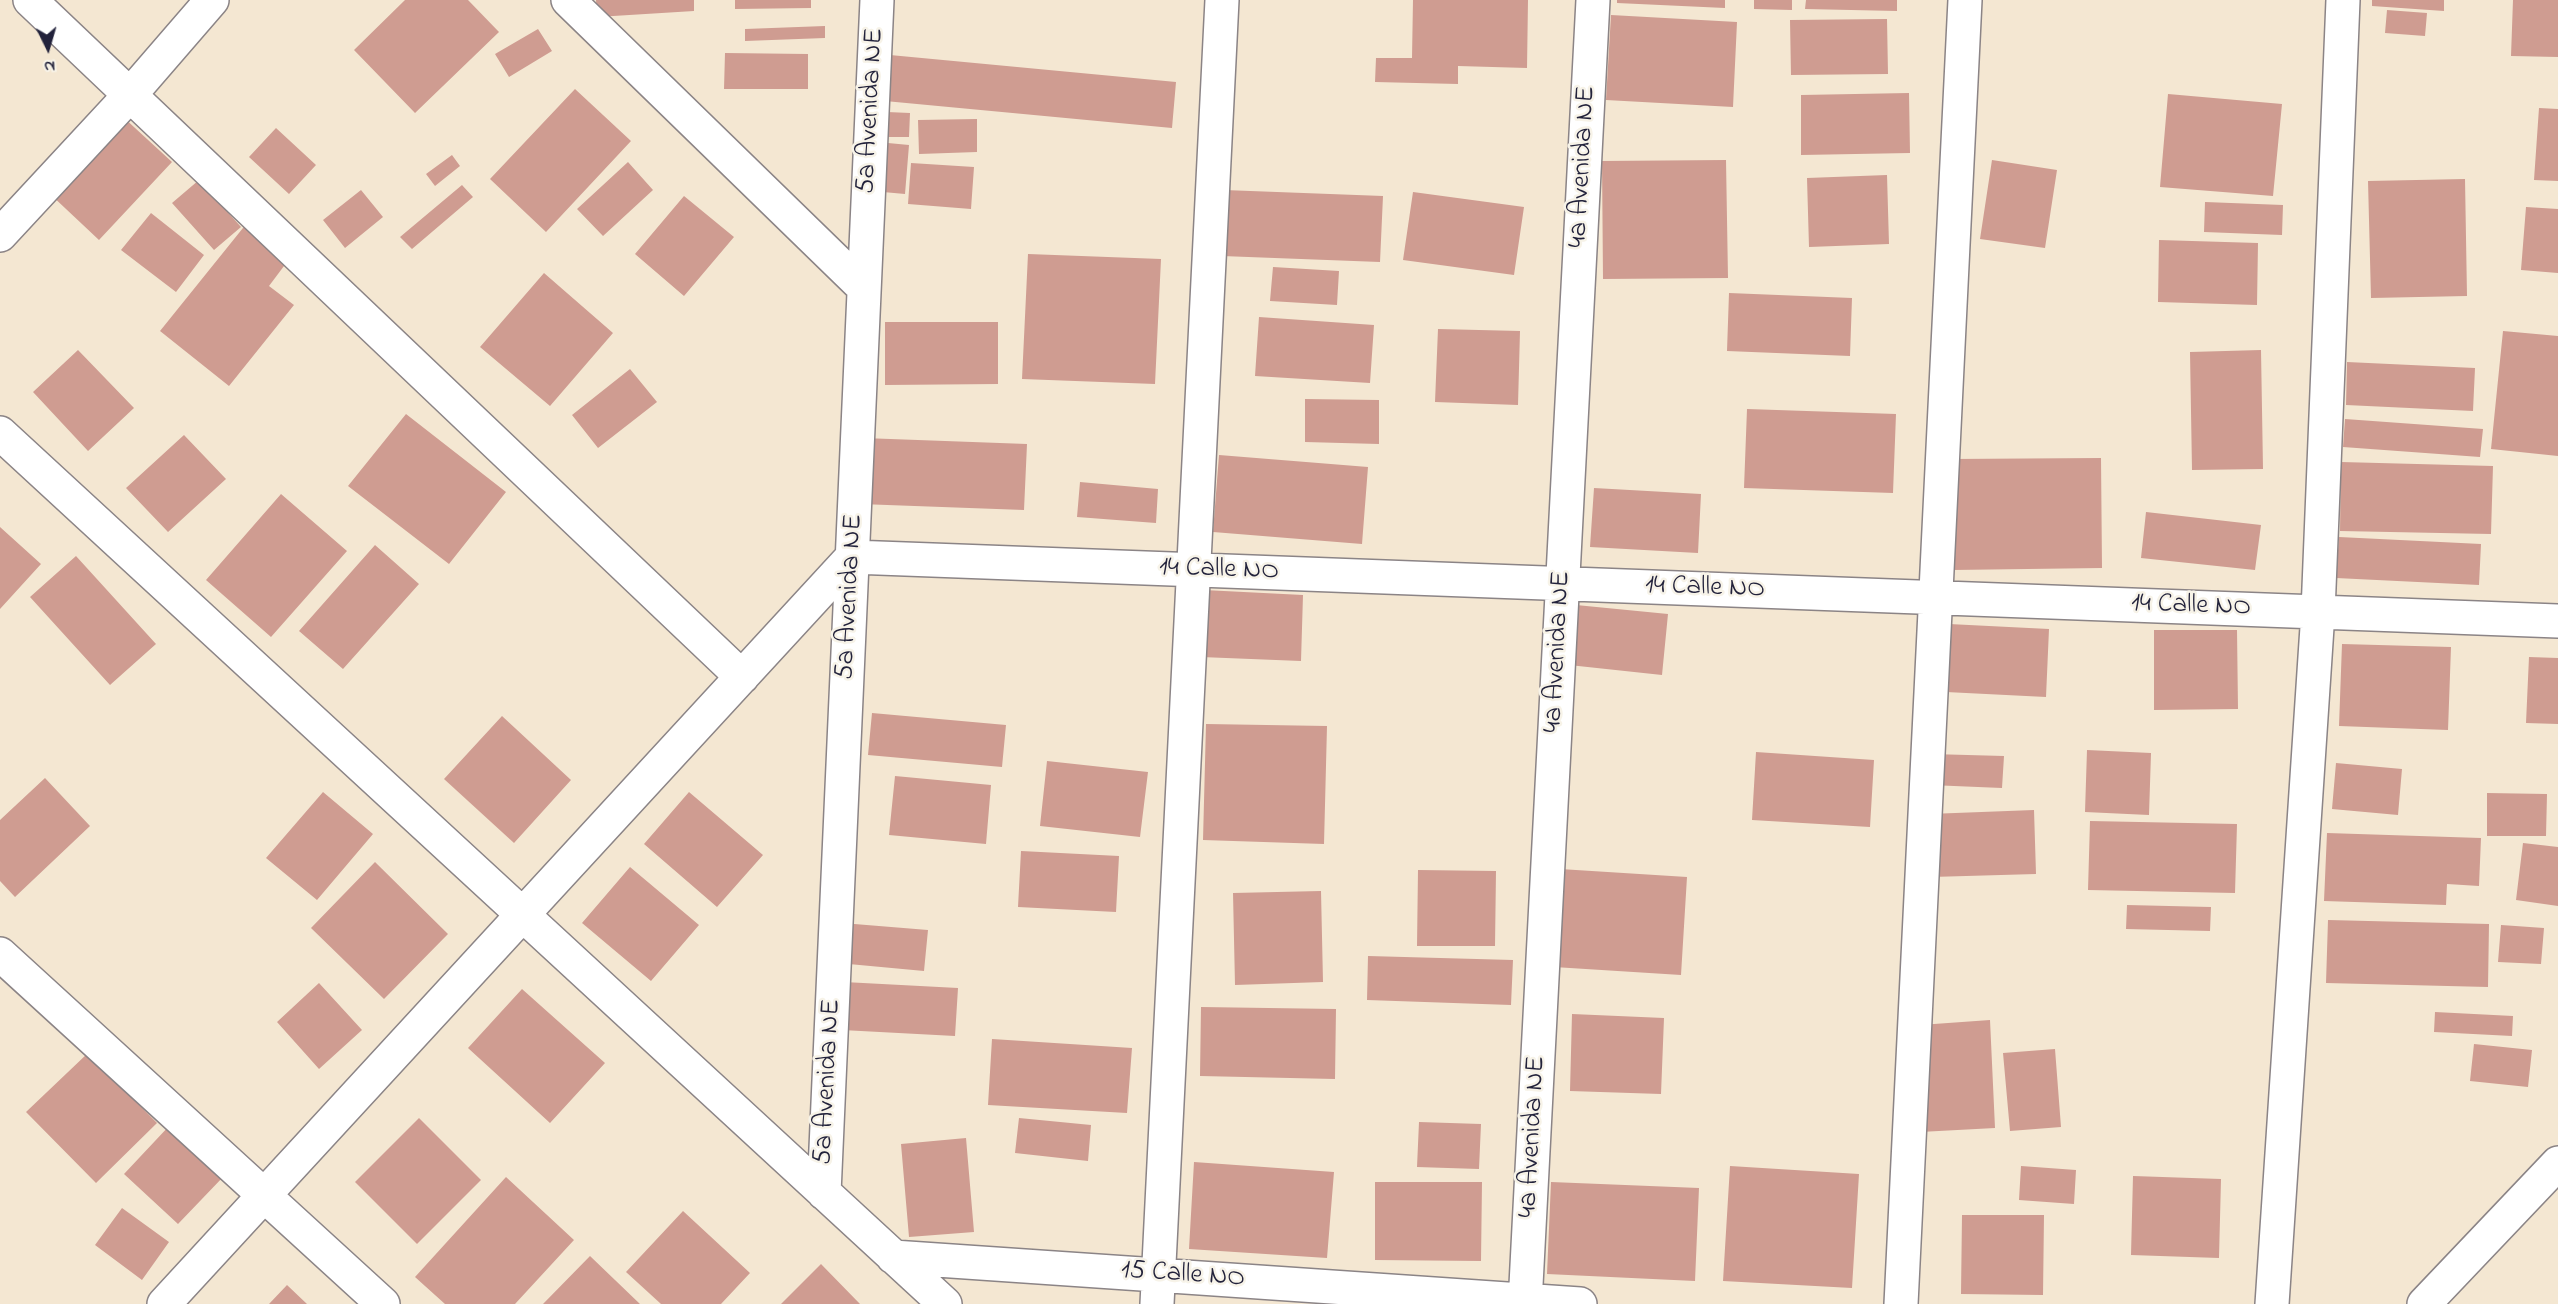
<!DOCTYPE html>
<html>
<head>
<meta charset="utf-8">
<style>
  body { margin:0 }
  #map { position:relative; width:2558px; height:1304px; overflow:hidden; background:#f4e7d2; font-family:"Indie Flower",sans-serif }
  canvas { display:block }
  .north { position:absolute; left:18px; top:18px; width:60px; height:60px; -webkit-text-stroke:4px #f7f3e8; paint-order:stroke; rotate:175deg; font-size:16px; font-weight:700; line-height:24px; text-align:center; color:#22223b }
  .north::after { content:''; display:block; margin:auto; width:21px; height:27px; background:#22223b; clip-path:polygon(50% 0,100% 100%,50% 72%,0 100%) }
</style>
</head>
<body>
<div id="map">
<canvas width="2558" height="1304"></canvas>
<div class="north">N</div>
</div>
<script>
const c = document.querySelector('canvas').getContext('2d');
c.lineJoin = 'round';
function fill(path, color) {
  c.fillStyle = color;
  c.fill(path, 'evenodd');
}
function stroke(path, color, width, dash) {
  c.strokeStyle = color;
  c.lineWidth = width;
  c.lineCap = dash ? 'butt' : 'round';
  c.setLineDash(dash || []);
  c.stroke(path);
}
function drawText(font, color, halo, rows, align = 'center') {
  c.font = font + ' "Indie Flower",sans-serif';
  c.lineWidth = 5;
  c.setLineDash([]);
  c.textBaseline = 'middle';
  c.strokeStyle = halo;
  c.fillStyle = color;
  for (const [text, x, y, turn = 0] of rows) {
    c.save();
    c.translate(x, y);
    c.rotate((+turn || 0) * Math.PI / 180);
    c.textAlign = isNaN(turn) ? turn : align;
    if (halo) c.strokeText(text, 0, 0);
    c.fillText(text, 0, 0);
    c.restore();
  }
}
fill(new Path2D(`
  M405,0h63l31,32 -84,81 -61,-63z
  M596,0h98v11l-97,6z
  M735,0h76v8l-76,1z
  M1413,0h115l-1,68 -69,-2v18l-83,-2 1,-24h36z
  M1617,0h108v8l-108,-5z
  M1754,0h38v10l-38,-1z
  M1806,0h91v11l-92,-2z
  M2372,0h72v11l-72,-5z
  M2513,0h45v57l-47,-1z
  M2387,10l40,3 -2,23 -40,-3z
  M1611,15l126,7 -4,85 -127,-7z
  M1887,19l1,55 -97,1 -1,-55z
  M825,26v12l-80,3v-12z
  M538,29l14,22 -43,26 -14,-23z
  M725,53l83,1v35h-84z
  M890,55l286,27 -4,46 -287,-27z
  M575,89l56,52 -85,91 -56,-53z
  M1909,93l1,60 -109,2v-60z
  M2168,94l114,10 -9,92 -113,-9z
  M2539,108l19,1v72l-24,-1z
  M887,112l23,1 -1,24h-23z
  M122,116l50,46 -73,78 -50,-47z
  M977,119v33l-58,2 -1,-34z
  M276,128l40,37 -27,29 -40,-37z
  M888,143l21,2 -4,49 -22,-2z
  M452,155l8,11 -25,20 -9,-12z
  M1726,160l2,118 -125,1 -1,-118z
  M1992,160l65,10 -12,78 -65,-9z
  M628,162l25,28 -50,46 -26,-27z
  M911,163l63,4 -3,42 -63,-5z
  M1887,175l2,69 -80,3 -2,-69z
  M2465,179l2,117 -96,2 -3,-117z
  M199,180l42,47 -27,23 -42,-47z
  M462,185l11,12 -61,52 -12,-12z
  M361,190l22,27 -38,31 -22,-28z
  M1224,190l159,6 -3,66 -158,-6z
  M1413,192l111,15 -10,68 -111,-15z
  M684,196l50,41 -50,59 -49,-42z
  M2205,202l78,3 -1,30 -78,-3z
  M2526,207l32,2v64l-37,-3z
  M151,213l53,42 -28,37 -55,-42z
  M247,223l43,35 -21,28 25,19 -65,81 -69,-55z
  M2159,240l99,3 -1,62 -99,-3z
  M1028,254l133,5 -6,125 -133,-5z
  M1273,267l66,4 -2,34 -67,-4z
  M544,273l69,60 -63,73 -70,-59z
  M1729,293l123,5 -2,58 -123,-5z
  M1259,317l115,8 -4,58 -115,-7z
  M885,322h113v62l-113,1z
  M1438,329l82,2 -2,74 -83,-3z
  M2503,331l55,5v120l-67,-7z
  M78,350l56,58 -46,43 -55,-59z
  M2261,350l2,119 -71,1 -2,-118z
  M2347,362l128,6 -2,43 -127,-6z
  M630,369l27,33 -59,46 -26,-33z
  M1305,399l74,1v44l-74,-2z
  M1747,409l149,5 -3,79 -149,-5z
  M406,414l100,78 -57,72 -101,-78z
  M2345,419l138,10 -3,28 -137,-10z
  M184,435l42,44 -58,53 -42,-44z
  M863,438l164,6 -3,66 -164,-6z
  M1219,455l149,12 -6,77 -149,-12z
  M2101,458l1,110 -149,2 -1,-111z
  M2341,462l152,4 -2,68 -151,-3z
  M1080,482l78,7 -2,34 -79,-6z
  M1594,488l107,6 -3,59 -108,-6z
  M281,494l66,57 -76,86 -65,-57z
  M2146,512l115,13 -6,45 -114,-12z
  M0,527l41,37 -41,45z
  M2339,537l142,7 -2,41 -143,-7z
  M375,545l44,39 -76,85 -44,-38z
  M76,556l80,88 -46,41 -80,-88z
  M1204,590l99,5 -2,66 -100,-4z
  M1576,605l92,9 -6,61 -93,-10z
  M1949,624l100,5 -3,68 -100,-5z
  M2154,630h83l1,79 -84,1z
  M2342,644l109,3 -3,83 -109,-4z
  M2529,657l29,1v66l-32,-1z
  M872,713l134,12 -4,42 -134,-12z
  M502,716l69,64 -57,63 -70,-64z
  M1206,724l121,2 -3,118 -121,-4z
  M2087,750l64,3 -2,62 -64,-3z
  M1756,752l118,8 -4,67 -118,-7z
  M1931,754l73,2 -2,32 -72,-3z
  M1047,761l101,11 -8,65 -100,-11z
  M2336,763l66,6 -4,46 -66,-6z
  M895,776l96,9 -5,59 -97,-9z
  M45,778l45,48 -75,71 -15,-16v-61z
  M323,792l50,42 -56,66 -51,-42z
  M689,792l74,63 -46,52 -73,-63z
  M2487,793l60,1 -1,42h-59z
  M2034,810l2,64 -105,3 -2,-63z
  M2090,821l147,3 -2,69 -147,-3z
  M2327,833l154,5 -2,48 -32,-2 -1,21 -122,-4z
  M2523,843l35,4v59l-42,-6z
  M1021,851l98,5 -3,56 -98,-5z
  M375,862l73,72 -64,65 -73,-71z
  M630,867l69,58 -48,56 -69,-58z
  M1560,869l127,8 -6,98 -127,-8z
  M1418,870l78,1 -1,75h-78z
  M1321,891l2,91 -88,3 -2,-92z
  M2127,905l84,2 -1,24 -84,-2z
  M2328,920l161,4 -1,63 -162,-4z
  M842,923l86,7 -4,41 -86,-8z
  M2501,925l43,3 -3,36 -43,-2z
  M1368,956l145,4 -2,45 -144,-5z
  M844,982l114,6 -3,48 -113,-6z
  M319,983l43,47 -43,39 -42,-47z
  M522,989l83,74 -55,60 -82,-75z
  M1201,1007l135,2 -1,70 -135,-3z
  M2435,1012l78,4 -1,20 -78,-4z
  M1572,1014l92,4 -3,76 -91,-3z
  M1990,1020l5,108 -75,4v-107z
  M992,1039l140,9 -5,65 -139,-8z
  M2474,1044l58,6 -4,37 -58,-6z
  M2055,1049l6,78 -51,4 -7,-78z
  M88,1053l69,70 -61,60 -70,-71z
  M419,1118l62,62 -64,64 -62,-62z
  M1019,1118l72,7 -3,36 -73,-8z
  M1419,1122l62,2 -2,45 -62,-2z
  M170,1125l54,51 -46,48 -54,-50z
  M966,1138l8,94 -65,5 -8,-93z
  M1194,1162l140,10 -7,86 -138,-9z
  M1730,1166l129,8 -7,114 -129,-7z
  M2021,1166l55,4 -2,34 -55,-4z
  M2133,1176l88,3 -2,79 -88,-3z
  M506,1177l68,63 -59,64h-70l-30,-27z
  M1375,1182h107l-1,79 -106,-1z
  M1551,1182l148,6 -4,93 -148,-7z
  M122,1208l47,34 -27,38 -47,-35z
  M683,1211l67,62 -29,31h-60l-35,-32z
  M1962,1215h82l-1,80 -82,-1z
  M590,1256l50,48h-97z
  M821,1264l39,40h-79z
  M287,1285l20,19h-38z`), '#cf9c91');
const minor = new Path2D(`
  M30,0l712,677
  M568,0l296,288
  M0,235l129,-139 83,-96
  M0,433l945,871
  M0,954l383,350
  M824,1193l53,-1193
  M893,1257l687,47
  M164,1304l688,-747 1706,64
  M1157,1304l65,-1304
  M1525,1304l68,-1304
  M1901,1304l64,-1304
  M2272,1304l46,-692 25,-612
  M2424,1304l134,-141`);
stroke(minor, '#8b8486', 36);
stroke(minor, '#fff', 33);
drawText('27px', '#22223b', '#f7f3e8', [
  ["5a Avenida NE",872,111,-87],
  ["4a Avenida NE",1584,167,-87],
  ["14 Calle NO",1219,571,2],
  ["14 Calle NO",1705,589,2],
  ["5a Avenida NE",851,597,-87],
  ["14 Calle NO",2191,607,2],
  ["4a Avenida NE",1559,652,-87],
  ["5a Avenida NE",829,1082,-87],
  ["4a Avenida NE",1534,1137,-87],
  ["15 Calle NO",1183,1276,4]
]);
</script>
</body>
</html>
